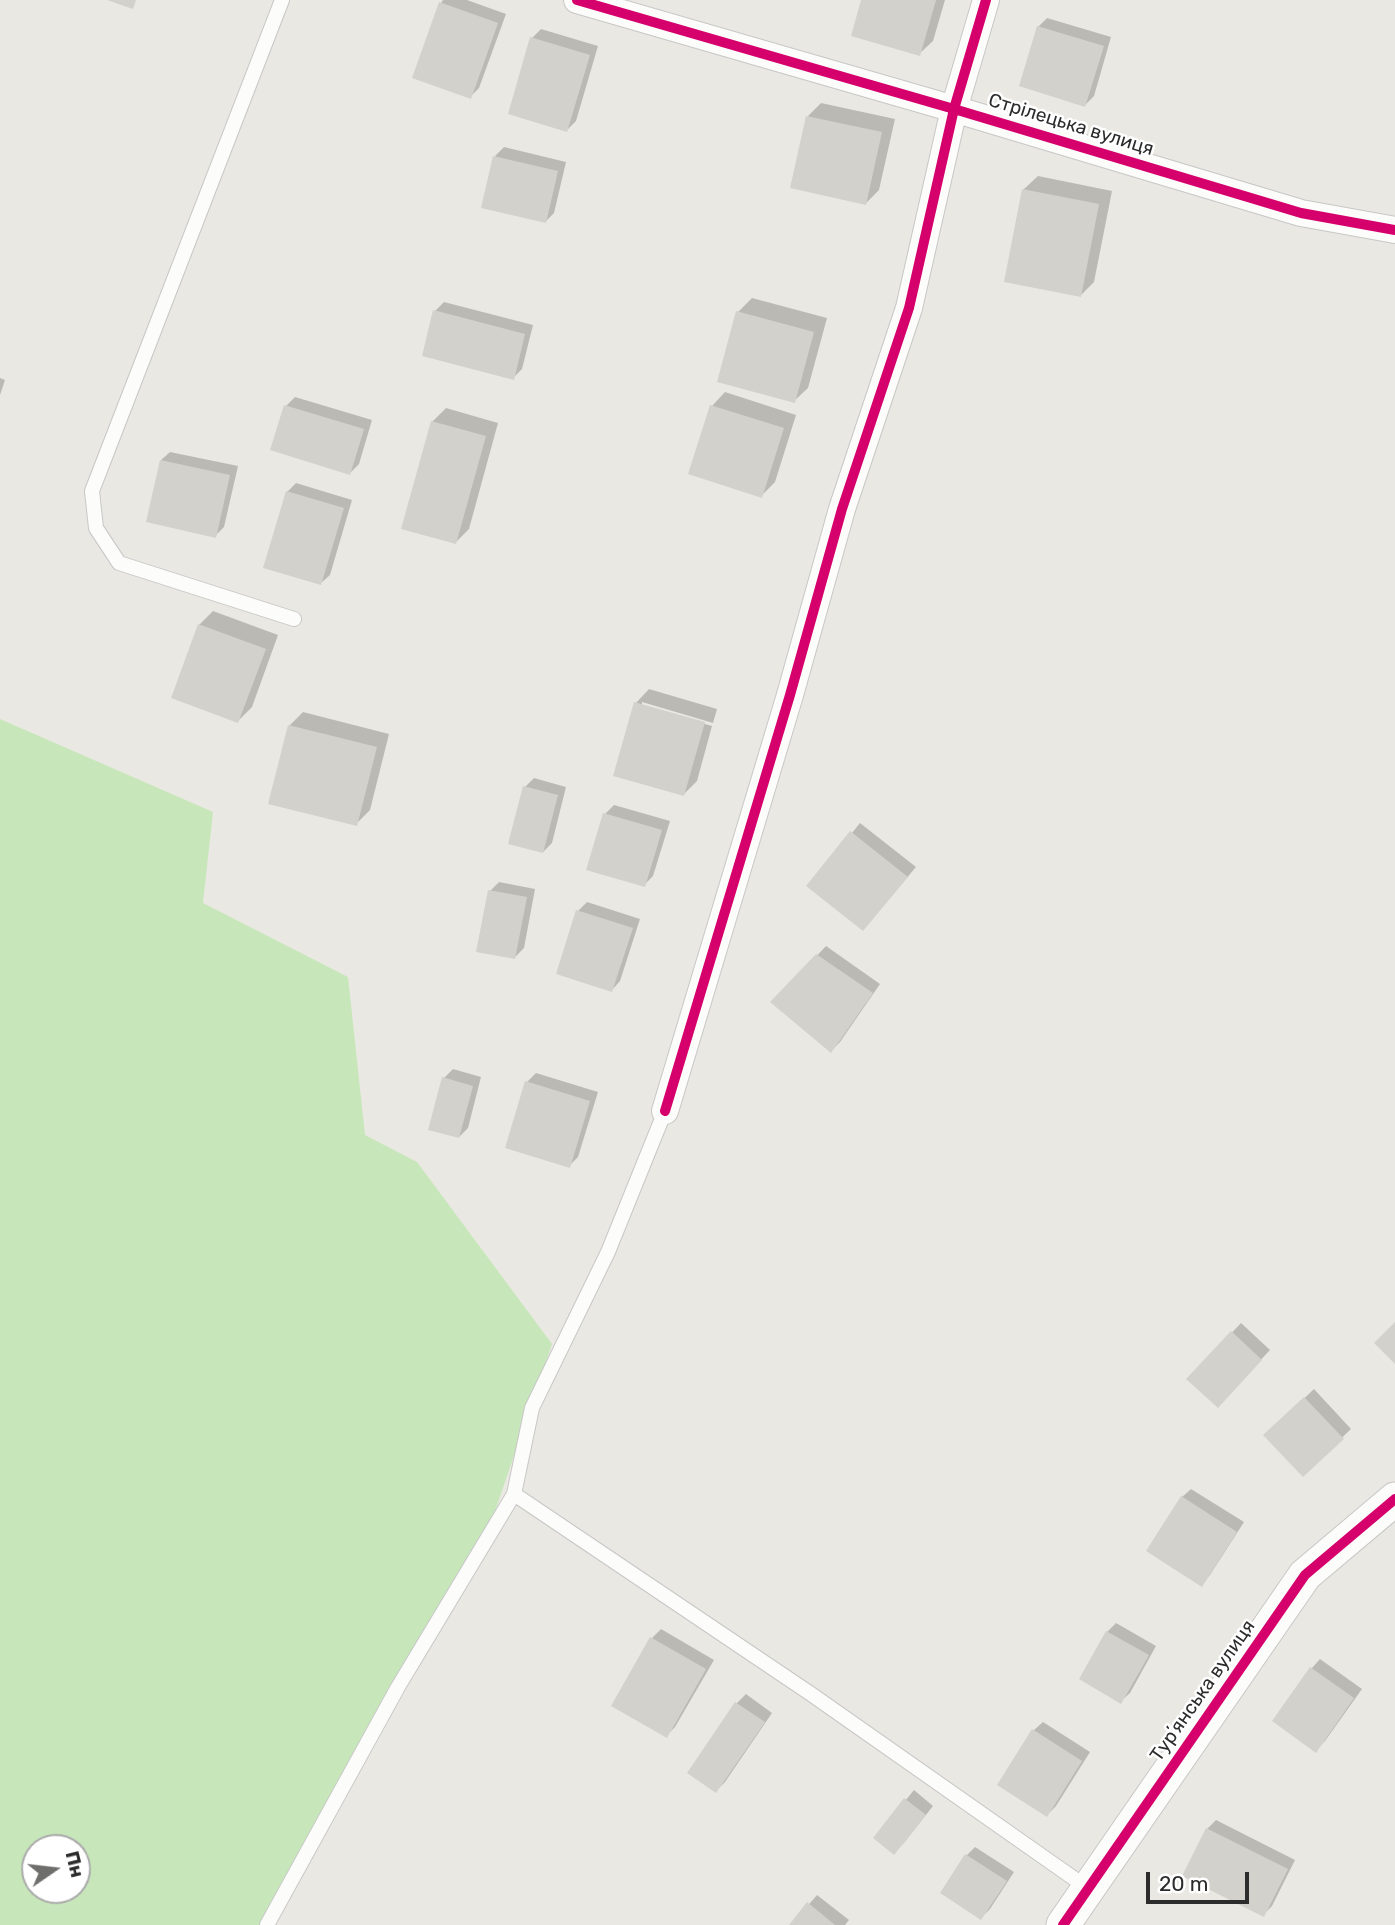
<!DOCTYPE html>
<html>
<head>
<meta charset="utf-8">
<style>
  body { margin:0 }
  #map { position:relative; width:1395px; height:1925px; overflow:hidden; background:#eae8e2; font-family:Rubik,sans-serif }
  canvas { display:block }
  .north { position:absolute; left:21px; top:1834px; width:70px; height:70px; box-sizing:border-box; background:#fff; border:2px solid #ababab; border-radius:50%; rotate:76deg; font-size:19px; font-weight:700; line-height:28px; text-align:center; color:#2c2c2c }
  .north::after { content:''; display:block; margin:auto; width:24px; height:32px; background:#6e6e6c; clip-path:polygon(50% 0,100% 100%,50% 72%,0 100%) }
  .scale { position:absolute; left:1146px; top:1872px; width:103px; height:32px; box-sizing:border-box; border:4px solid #2c2c2c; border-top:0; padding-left:9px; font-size:21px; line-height:24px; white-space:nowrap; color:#2c2c2c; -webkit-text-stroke:5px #fff; paint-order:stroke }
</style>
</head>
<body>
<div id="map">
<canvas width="1395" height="1925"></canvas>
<div class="north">Пн</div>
<div class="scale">20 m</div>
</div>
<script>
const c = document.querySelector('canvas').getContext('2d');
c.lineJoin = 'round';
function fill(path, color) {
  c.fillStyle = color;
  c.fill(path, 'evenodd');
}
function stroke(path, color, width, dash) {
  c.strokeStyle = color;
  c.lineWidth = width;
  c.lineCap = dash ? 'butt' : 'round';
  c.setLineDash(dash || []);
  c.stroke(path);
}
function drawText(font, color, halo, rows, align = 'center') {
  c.font = font + ' Rubik,sans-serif';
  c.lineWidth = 5;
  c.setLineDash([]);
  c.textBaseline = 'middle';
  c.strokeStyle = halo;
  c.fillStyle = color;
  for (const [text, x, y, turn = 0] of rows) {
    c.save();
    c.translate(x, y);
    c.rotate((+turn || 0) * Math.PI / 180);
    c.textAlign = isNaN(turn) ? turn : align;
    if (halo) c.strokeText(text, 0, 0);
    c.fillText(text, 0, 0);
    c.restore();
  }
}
fill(new Path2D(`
  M0,719l213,93 -10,91 145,74 17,158 52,27 135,182 -64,188 -223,393h-265zM35,1848h42v42h-42z`), '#c7e7ba');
fill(new Path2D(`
  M443,0h24l39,14 -27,74 -9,9 -56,-20 27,-74z
  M863,0h82l-12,41 -14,13z
  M1047,18l64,19 -17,59 -9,9 -47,-78z
  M541,29l57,17 -22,75 -9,9 -35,-92z
  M821,103l74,16 -16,71 -13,13 -58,-87z
  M504,147l62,15 -12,51 -9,9 -50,-66z
  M1038,176l74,15 -18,91 -14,14 -74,-15 18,-92z
  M752,298l75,20 -19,70 -14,13 -56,-89z
  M444,302l89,23 -11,44 -9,9 -78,-67z
  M0,378l5,2 -5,15z
  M725,392l71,23 -21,67 -14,14 -71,-23 22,-67z
  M295,397l77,23 -13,44 -9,9 -64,-67z
  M446,408l52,15 -29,106 -13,13 -24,-120z
  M170,452l68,14 -14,61 -9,9 -54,-76z
  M296,483l56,17 -22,75 -9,8 -34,-91z
  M213,611l65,24 -26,72 -14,14 -39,-96z
  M649,689l68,20 -4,14 -71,-21v4l70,20 -15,55 -13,13 -48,-91z
  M303,712l86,22 -19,76 -14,14 -67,-98z
  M534,778l32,9 -14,56 -9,9 -18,-65z
  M614,805l56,16 -17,55 -9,9 -39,-71z
  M860,823l56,44 -44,52 -63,-33z
  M499,882l36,7 -11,59 -9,9 -25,-66z
  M587,902l53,17 -20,62 -8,9 -34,-79z
  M826,946l54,38 -40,58 -9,9 -58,-49z
  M453,1069l28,8 -13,51 -9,9 -15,-59z
  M536,1073l62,19 -20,65 -9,9 -42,-84z
  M1241,1323l29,27 -44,47 -38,-18z
  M1314,1389l37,40 -48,46 -37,-40z
  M1191,1489l53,33 -34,53 -8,9 -20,-87z
  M1116,1623l40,23 -26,47 -9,8 -14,-69z
  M661,1629l53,31 -39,67 -9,9 -14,-98z
  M1320,1659l42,30 -37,52 -9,9 -42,-30 38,-52z
  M746,1694l26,19 -47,69 -9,9 -27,-18 48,-70z
  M1043,1722l47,30 -34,54 -9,9 -13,-85z
  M914,1790l19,16 -30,38 -28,-6z
  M1216,1820l79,40 -23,46 -9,9 -56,-86z
  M975,1847l39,25 -24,37 -9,9 -15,-62z
  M817,1895l32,25 -4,5h-54z`), '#0003');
fill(new Path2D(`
  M107,0h29l-3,9z
  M861,0h75l-16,56 -69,-20z
  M439,2l59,21 -27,76 -59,-21z
  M1037,26l67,20 -19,61 -66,-21z
  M530,37l60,18 -23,77 -59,-18z
  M806,116l76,16 -16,73 -76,-17z
  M493,156l65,15 -12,52 -65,-15z
  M1022,189l77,15 -18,93 -77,-15z
  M433,310l92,24 -11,46 -92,-24z
  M736,311l78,21 -19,71 -78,-21z
  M284,405l80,24 -14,46 -80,-25z
  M710,405l74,23 -22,70 -74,-24z
  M431,421l55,15 -30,108 -55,-15z
  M160,460l70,15 -14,63 -70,-16z
  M286,491l58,17 -23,77 -58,-17z
  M198,624l68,25 -28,74 -67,-25z
  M634,702l71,20 -21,74 -71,-20z
  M288,725l89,22 -20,79 -89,-22z
  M523,786l35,9 -15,58 -35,-9z
  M603,813l59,17 -17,57 -59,-17z
  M850,831l58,46 -45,54 -57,-45z
  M488,890l39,7 -12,62 -39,-7z
  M576,910l57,18 -21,64 -56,-18z
  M816,954l57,39 -42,60 -61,-51z
  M442,1077l31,9 -14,52 -31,-8z
  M525,1081l65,20 -20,67 -65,-20z
  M1395,1322v42l-21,-21z
  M1231,1331l31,29 -44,48 -32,-29z
  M1304,1397l40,42 -41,38 -40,-42z
  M1181,1496l56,36 -35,55 -56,-36z
  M1106,1631l43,24 -28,49 -42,-25z
  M650,1637l56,32 -39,69 -56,-32z
  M1310,1667l44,31 -38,55 -44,-32z
  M735,1702l30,20 -49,71 -29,-20z
  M1032,1729l50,32 -35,56 -50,-32z
  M904,1798l22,17 -32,40 -21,-17z
  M1206,1828l82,41 -24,48 -82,-41z
  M965,1854l42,27 -26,39 -41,-27z
  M807,1902l28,23h-46z`), '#d3d1cc');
const service = new Path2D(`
  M282,0l-190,491 4,37 23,35 175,56
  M514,1494l297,200 278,195
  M267,1925l131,-238 116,-193 18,-86 76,-156 57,-141`);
const minor = new Path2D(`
  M577,0l377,109 347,104 94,17
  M665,1111l125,-416 52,-186 67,-201 45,-199 32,-109`);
const tertiary = new Path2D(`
  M1063,1925l242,-350 90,-76`);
stroke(service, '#c8c7c7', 16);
stroke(minor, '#c8c7c7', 28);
stroke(tertiary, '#c8c7c7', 35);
stroke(service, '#fcfcfb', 14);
stroke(minor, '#fcfcfb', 26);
stroke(tertiary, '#fcfcfb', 33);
stroke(new Path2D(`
  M577,0l377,109 347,104 94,17
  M665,1111l125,-416 52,-186 67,-201 45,-199 32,-109
  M1063,1925l242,-350 90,-76`), '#d6006c', 10);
drawText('19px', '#2c2c2c', '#fff', [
  ["Стрілецька вулиця",1071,125,17],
  ["Турʼянська вулиця",1203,1691,-55]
]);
</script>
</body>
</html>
